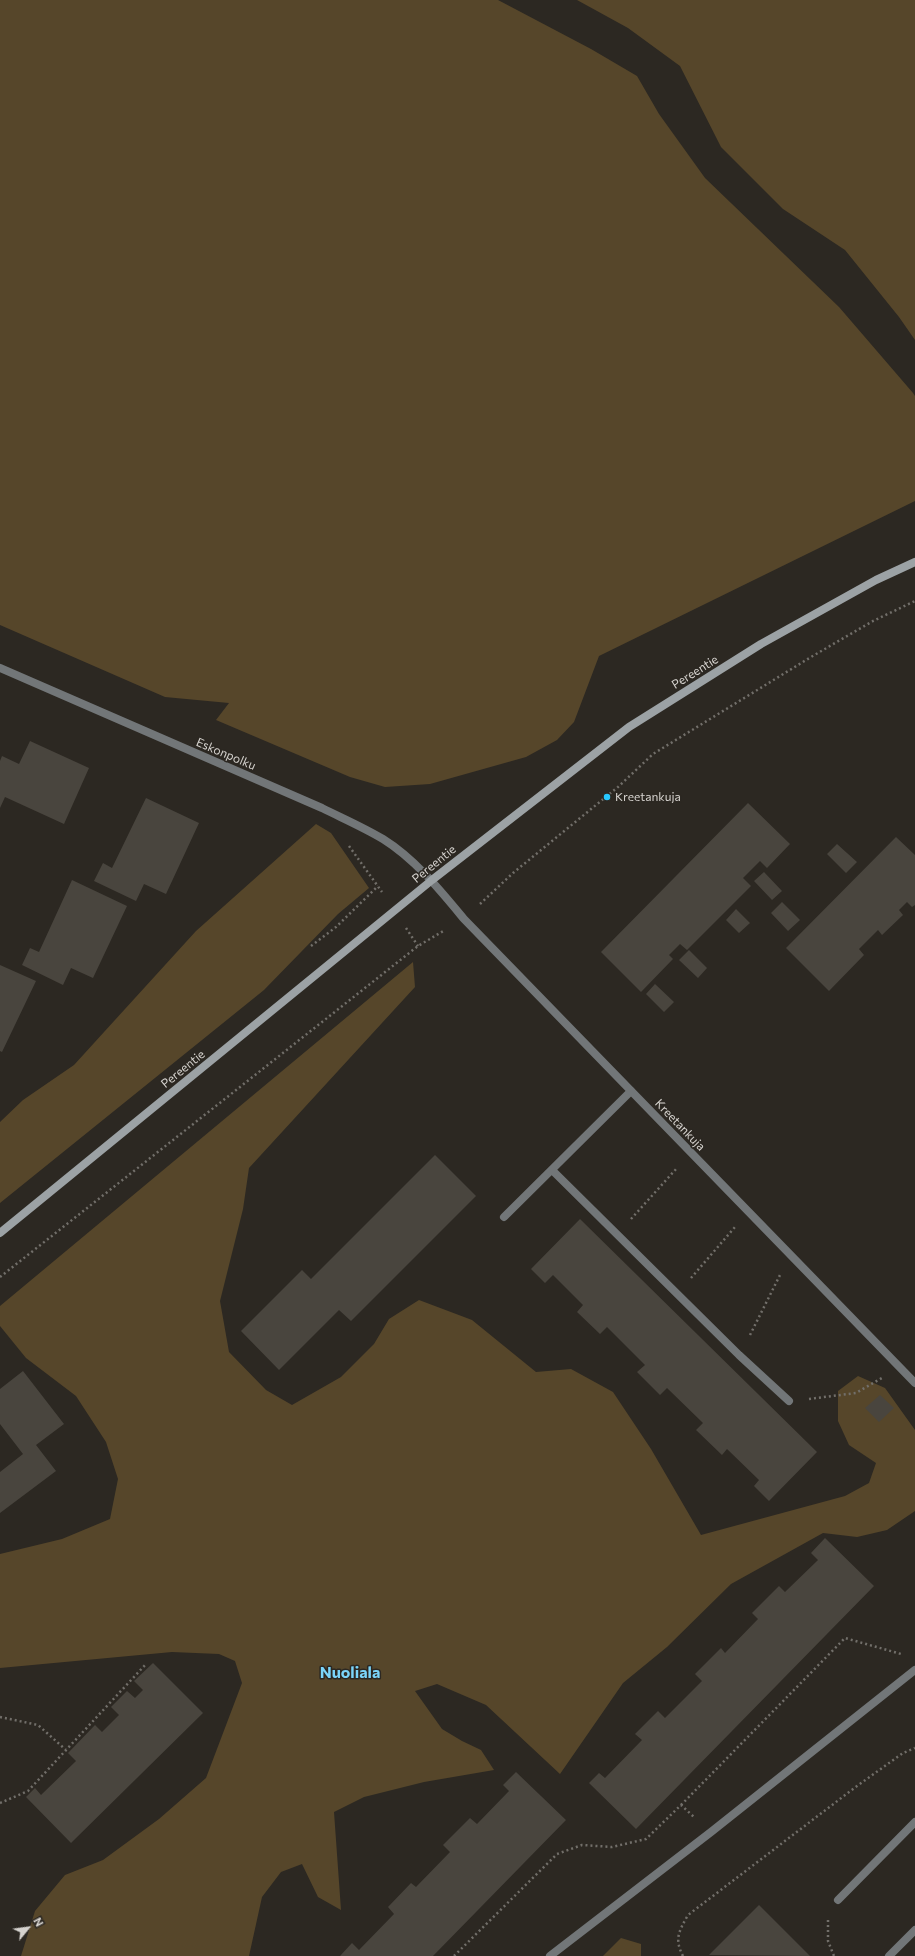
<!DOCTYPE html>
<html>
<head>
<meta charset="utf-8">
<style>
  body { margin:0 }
  #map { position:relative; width:915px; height:1956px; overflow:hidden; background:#2c2822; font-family:Commissioner,sans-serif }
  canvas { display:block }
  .north { position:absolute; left:8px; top:1908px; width:40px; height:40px; -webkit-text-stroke:3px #2c2822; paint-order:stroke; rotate:61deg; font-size:11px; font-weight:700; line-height:16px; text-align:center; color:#d6d3cf }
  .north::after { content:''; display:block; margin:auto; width:14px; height:18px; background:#d6d3cf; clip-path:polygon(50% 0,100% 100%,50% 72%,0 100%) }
</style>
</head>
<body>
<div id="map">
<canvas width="915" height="1956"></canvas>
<div class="north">N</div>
</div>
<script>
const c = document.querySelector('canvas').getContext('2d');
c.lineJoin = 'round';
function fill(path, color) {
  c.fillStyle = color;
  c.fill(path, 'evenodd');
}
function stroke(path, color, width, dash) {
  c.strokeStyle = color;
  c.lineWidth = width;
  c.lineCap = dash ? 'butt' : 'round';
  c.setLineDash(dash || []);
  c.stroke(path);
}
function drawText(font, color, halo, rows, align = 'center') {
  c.font = font + ' Commissioner,sans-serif';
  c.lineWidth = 3;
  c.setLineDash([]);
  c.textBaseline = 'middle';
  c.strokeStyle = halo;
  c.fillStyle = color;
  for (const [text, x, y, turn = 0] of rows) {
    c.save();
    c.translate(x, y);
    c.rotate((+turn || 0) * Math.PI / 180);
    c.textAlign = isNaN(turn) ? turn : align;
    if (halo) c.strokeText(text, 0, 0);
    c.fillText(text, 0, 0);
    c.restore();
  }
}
fill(new Path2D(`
  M0,0h498l93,49 46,27 22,38 46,64 134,129 74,86 2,3v105l-316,155 -25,66 -17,18 -31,17 -96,27 -45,3 -35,-10 -134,-57 13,-17 -64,-6 -165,-72z
  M577,0h338v340l-16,-23 -54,-67 -62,-41 -62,-62 -41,-81 -52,-38z
  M316,824l15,9 38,55 -31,26 -74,76 -264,213v-81l23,-22 51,-35 122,-134z
  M413,962l2,25 -166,181 -6,41 -23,92 9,51 37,38 26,15 49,-28 33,-33 15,-25 30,-19 53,20 64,52 35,-3 42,23 38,57 50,86 144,-39 24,-13 7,-20 -27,-18 -11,-24v-30l20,-15 27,12 30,42v81l-28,19 -30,7 -34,-4 -92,51 -64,63 -44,36 -63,91 -74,-69 -49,-21 -22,7 27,38 20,12 19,9 13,20 -70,12 -60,15 -30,15 7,98 -23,-13 -16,-33 -21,8 -19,25 -13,59h-228l14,-45 30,-36 38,-15 56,-41 47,-41 36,-95 -7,-22 -16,-7 -47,-2 -172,16v-114l62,-15 48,-20 8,-40 -12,-37 -30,-46 -50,-38 -26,-32v-20z
  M621,1938l20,6v12h-38z`), '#56462a');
fill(new Path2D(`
  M30,741l59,27 -25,56 -59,-27 -5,11v-47l2,-5 17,8z
  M146,798l53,25 -33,71 -22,-10 -8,17 -42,-20 9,-18 9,5z
  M748,803l42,41 -23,24 -7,-7 -17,17 8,8 -64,64 -7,-6 -11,11 4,4 -32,33 -40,-40z
  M896,837l19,18v50l-3,2 -5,-5 -8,8 4,5 -21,20 -4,-5 -19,19 5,6 -35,36 -43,-43z
  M837,844l20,18 -11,11 -19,-19z
  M764,872l18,19 -10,9 -18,-19z
  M72,880l55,26 -34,72 -22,-10 -8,17 -41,-20 8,-17 9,4z
  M782,902l18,18 -12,11 -17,-18z
  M736,909l14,14 -11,10 -13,-13z
  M689,950l18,18 -9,10 -19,-18z
  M0,965l36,16 -34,71 -2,-1z
  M655,984l19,18 -10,10 -18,-18z
  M435,1155l41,41 -125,125 -12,-11 -60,60 -38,-39 61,-61 9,9z
  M580,1219l237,233 -48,49 -15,-15 5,-6 -32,-31 -5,6 -26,-25 7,-7 -36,-35 -7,7 -23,-23 8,-7 -38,-38 -7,7 -23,-22 6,-7 -30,-30 -8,8 -14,-14z
  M23,1371l41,53 -28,21 20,26 -56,42v-41l23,-18 -23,-30v-35z
  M880,1395l14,13 -15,14 -14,-14z
  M825,1538l49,48 -238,243 -47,-46 10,-10 6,5 37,-38 -7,-6 23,-23 7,7 37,-37 -7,-7 26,-26 4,5 33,-34 -6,-6 27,-27 6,6 33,-32 -7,-7z
  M153,1663l50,50 -132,130 -45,-46 9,-9 6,7 35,-34 -8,-8 27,-28 7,7 17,-17 -8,-8 16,-16 8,7 8,-8 -9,-9z
  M516,1772l50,48 -133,136h-93l12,-13 7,7 35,-36 -6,-7 23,-24 5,4 34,-35 -7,-7 27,-27 7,6 32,-33 -6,-6z
  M759,1905l51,51 -101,-1z`), '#49453e');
stroke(new Path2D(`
  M349,846l33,46
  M480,904l33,-31 105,-86 35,-33 158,-97 62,-36 42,-20
  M406,928l12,18
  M311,946l25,-19 42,-41
  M631,1219l46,-51
  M0,1277l418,-331 27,-16
  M691,1278l44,-51
  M750,1335l30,-60
  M809,1399l47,-6 26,-15
  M0,1717l38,8 28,25
  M0,1803l28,-12 118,-127
  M681,1805l164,-167 56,16
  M828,1920v21l6,15
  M454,1956l103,-102 25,-9 30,2 34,-8 35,-34 13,12
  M683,1956c-9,-17 -4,-25 5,-41l169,-129 46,-33 12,-5`), '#726f6a', 2.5, [2, 3]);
stroke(new Path2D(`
  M552,1170l187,185 50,46
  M504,1217l127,-126
  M838,1900l77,-78
  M550,1956l161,-124 204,-162
  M889,1956l26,-26`), '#727678', 8);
stroke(new Path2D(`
  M0,668l322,140c20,10 41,19 61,31 32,20 57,51 81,80l451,464`), '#727678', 8);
stroke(new Path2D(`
  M0,1233l432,-353 197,-153 132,-83 115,-64 39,-18`), '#9ca2a5', 8);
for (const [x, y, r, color] of [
  [607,797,4,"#27c8ff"]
]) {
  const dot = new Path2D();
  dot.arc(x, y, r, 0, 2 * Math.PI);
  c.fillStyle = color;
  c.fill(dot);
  stroke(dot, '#2c2822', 1.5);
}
drawText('12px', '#d6d3cf', '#2c2822', [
  ["Pereentie",695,672,-32],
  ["Eskonpolku",226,754,23],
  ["Pereentie",434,864,-39],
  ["Pereentie",183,1069,-39],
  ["Kreetankuja",680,1125,46]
]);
drawText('12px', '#d6d3cf', '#2c2822', [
  ["Kreetankuja",615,797]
], 'left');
drawText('bold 16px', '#7bd4f9', '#2c2822', [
  ["Nuoliala",350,1673]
]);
</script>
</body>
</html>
